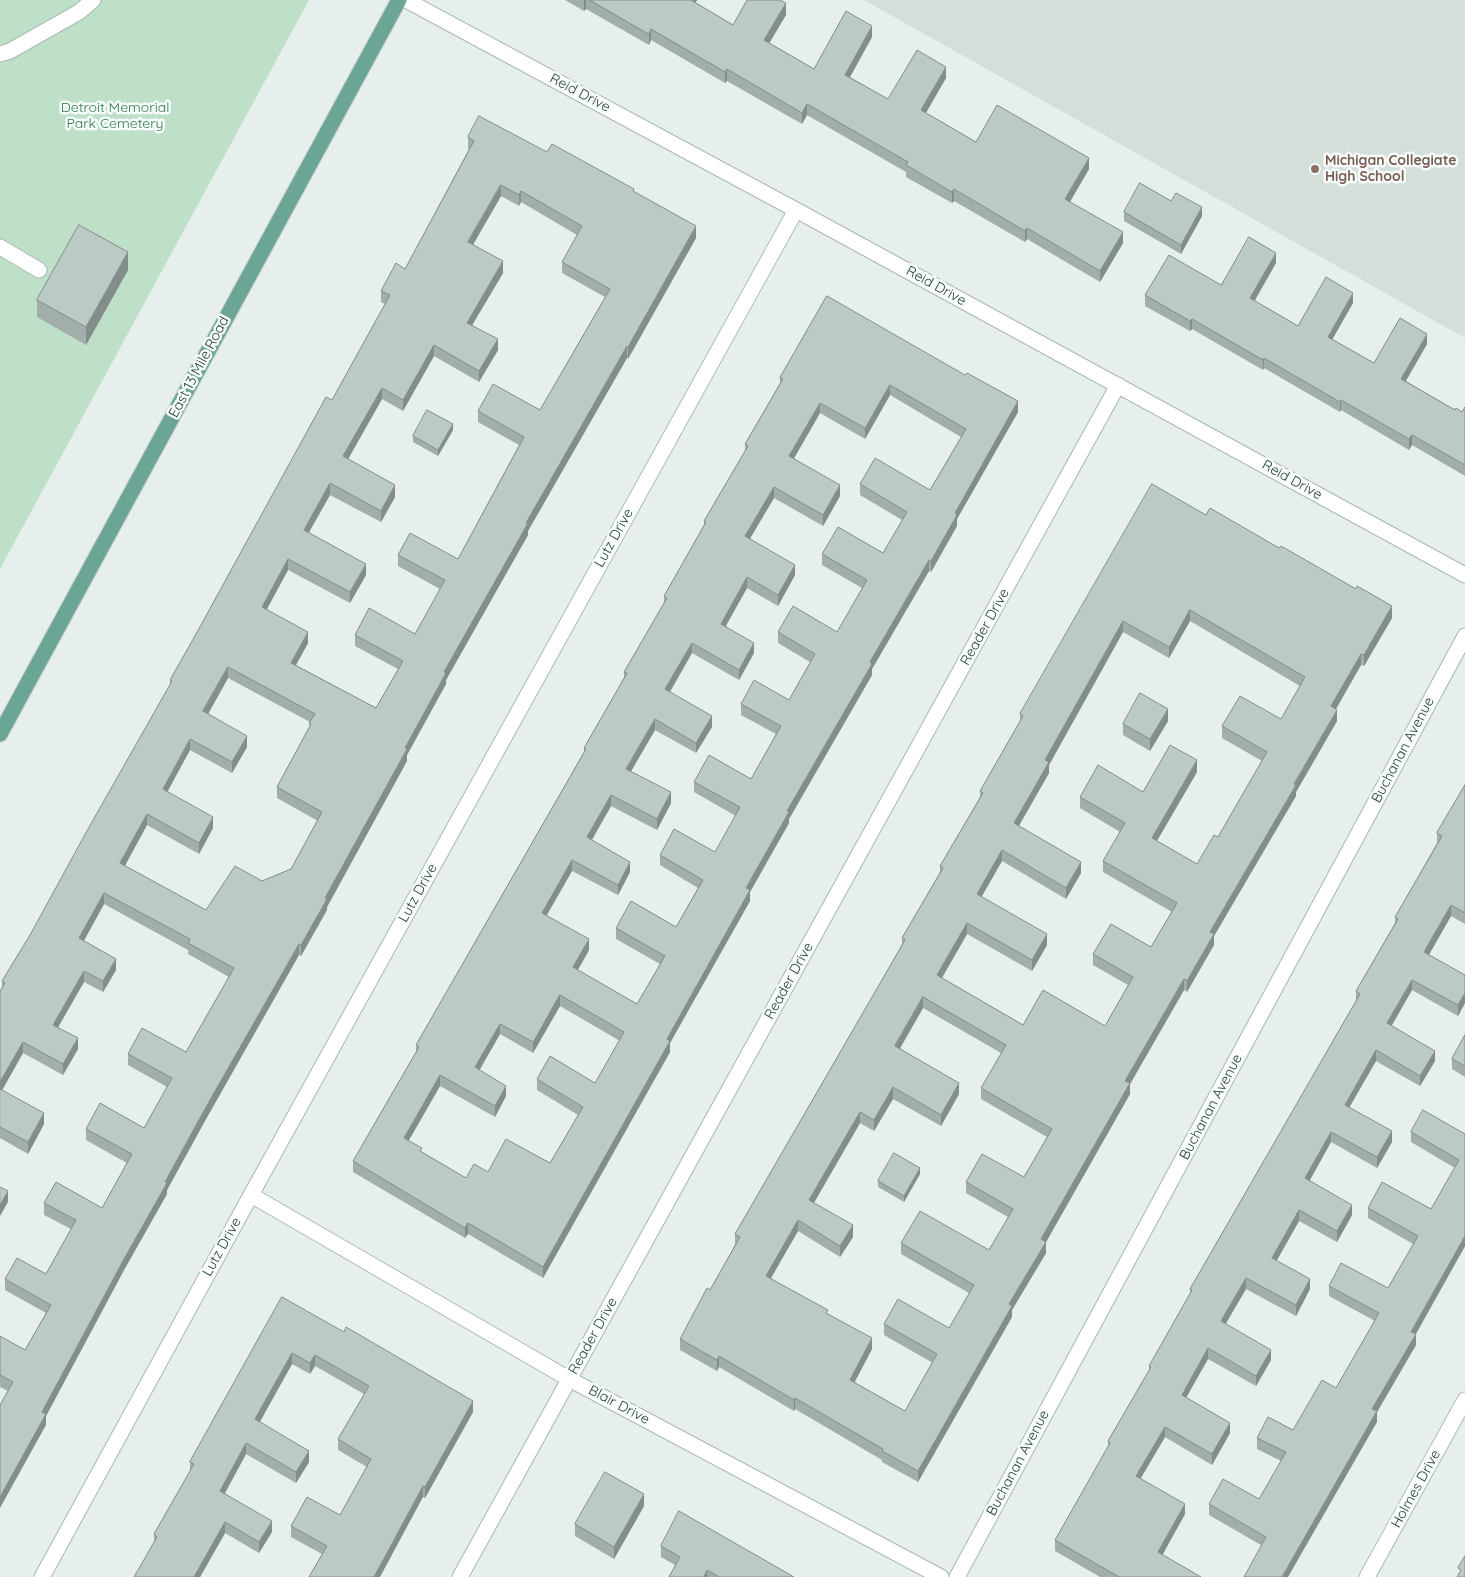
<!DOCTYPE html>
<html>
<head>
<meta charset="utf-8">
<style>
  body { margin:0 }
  canvas { display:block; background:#e6efeb }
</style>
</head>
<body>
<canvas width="1465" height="1577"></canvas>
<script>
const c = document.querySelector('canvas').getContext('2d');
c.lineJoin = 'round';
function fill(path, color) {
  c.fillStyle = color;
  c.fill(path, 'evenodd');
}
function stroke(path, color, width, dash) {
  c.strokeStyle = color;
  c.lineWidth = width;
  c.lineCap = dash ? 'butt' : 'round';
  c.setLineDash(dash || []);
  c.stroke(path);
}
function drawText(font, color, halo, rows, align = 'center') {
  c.font = font + ' Quicksand,sans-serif';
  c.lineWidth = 5;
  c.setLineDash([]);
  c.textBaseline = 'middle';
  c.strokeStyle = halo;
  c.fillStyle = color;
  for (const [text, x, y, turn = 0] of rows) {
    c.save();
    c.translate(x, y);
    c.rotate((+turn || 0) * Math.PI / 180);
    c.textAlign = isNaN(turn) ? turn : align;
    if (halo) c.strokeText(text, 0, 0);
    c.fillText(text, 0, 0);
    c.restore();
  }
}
fill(new Path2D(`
  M865,0h600v338l-601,-338z`), '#d4dfda');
fill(new Path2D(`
  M0,0h309l-309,569z`), '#bfe0c8');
const minor = new Path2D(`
  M406,0l390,210 669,365
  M0,54l10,-3 69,-39 14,-12
  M0,247l39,23
  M251,1195l318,184 372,198
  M42,1577l209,-382 545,-985
  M460,1577l658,-1192
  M957,1577l508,-941
  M1367,1577l98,-177`);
const major = new Path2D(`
  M0,734l399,-734`);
stroke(minor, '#a8b8b2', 17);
stroke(major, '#c2cac8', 17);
stroke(minor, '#fff', 15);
stroke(major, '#6aa596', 15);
fill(new Path2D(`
  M565,0h132l-2,3 38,22 53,-10 -17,28 45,26 58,-32 -22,40 38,22 58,-21 -20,35 50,29 113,27 -19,33 53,41 -23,39 -73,-43 -2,3 -71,-41 -2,2 -46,-26v-5l-99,-57 -5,9 -75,-43 -2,2 -74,-43 -2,5 -63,-36 -2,2z
  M468,137l79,15 87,40 62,46 -68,121 -1,-1 -99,173v4l-82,145v4l-39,71v6l-80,146v3l-26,46 -2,-1 -93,164 -39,71v4l-43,76 -78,146v9l-38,-34 -8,-4v-51l25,14 21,-37 -41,-23v-11l41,-5 25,-45 -27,-14v-12l58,5 25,-45 -41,-23v-11l58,-1 23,-41 -39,-22v-11l58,-2 43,-75 -41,-23v-4l-84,-46 -21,37 33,29 -13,22 -19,-10 -26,45 20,22 -15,26 -40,-22 -21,37 42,34 -16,30 -28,-16v-147l2,-4v-6l28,-46 140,-250v-5l162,-280 53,-96 -4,-2v-11l24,-22 64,-120h-1zM501,196l18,10 2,-4 56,33 -15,27v11l43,24 -65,113 -62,1v11l41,23 -61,114 -60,-4v11l42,23 -25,45 -60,1v11l43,23 -22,39 -80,-43 12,-22 -41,-34 21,-39 62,33 16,-28 -57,-43 21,-37 51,27 14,-25 -47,-38 34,-60 21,12 31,-55 45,26 19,-32 -26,-25 31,-52 -30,-28zM228,678l82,44 -1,5 -32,60v11l41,23 -27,48 -29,12 -56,29 -82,-44 23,-41 52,29 14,-26 -46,-37 23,-41 42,23 15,-26 -39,-33z
  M1171,201l31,15 -21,38 -57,-33v-9z
  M1276,263l-22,38 44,25 55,-23 -21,36 42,24 53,-19 -21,37 49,29 7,2 3,-5v69l-53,-31 -3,5 -68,-40 -1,2 -76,-44 -1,2 -71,-41 -2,2 -45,-25v-11l76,-10z
  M128,270l-42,75 -49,-28v-17z
  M827,296l191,116 -61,107v7l-26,46 -2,-1 -57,98v6l-83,144v4l-39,69v9l-80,142v9l-127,226 -75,-44 -3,4 -112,-66v-11l63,-109v-7l168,-293v-4l40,-70v-6l40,-69v-7l40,-71v-4l41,-70v-7l35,-61v-5zM890,395l71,42 -31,53 -70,-6v11l42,25 -19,33 -61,1v11l40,23 -25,44h-59v11l32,19 -21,38 -48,4v11l35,19 -25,45 -57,3v10l42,24 -21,36 -55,3v10l38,23 -22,39 -60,1v11l44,25 -23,40 -59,-34 11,-20 -42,-35 25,-44 46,24 12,-23 -38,-32 19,-34 46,24 14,-27 -40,-32 24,-41 41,23 16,-26 -42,-35 22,-39 47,27 15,-27 -28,-27 21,-38 31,18 17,-31 -45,-37 24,-40 49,28 17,-30 -46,-38 26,-45 45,26zM560,1006l60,35 -25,42 -58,-4v11l41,25 -28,48 -62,9 -22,6 -44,-26 -14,-11 32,-55 55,31 11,-21 -27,-26 21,-36 33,19z
  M453,430l-15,26 -25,-14v-6z
  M1206,515l186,103 -28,48 -3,-1 -26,44 2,12 -41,71v4l-82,140v9l-27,47 -3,-2 -54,94v10l-84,148v11l-34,57v7l-94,165 -36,-20v-2l-87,-51 -1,2 -75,-44 -2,4 -37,-21v-11l30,-49 25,-45v-11l167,-289v-7l38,-66v-6l40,-69v-6l40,-69v-8zM1190,621l110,65 -19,33 -59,7v12l40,23 -44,76 -21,27 -40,-23 40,-69 -54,20 -63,5v11l40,24 -17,29v11l69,40 -21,35 -58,7v11l35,20 -23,41 -82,-1 -81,-47 25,-44 65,37 15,-26 -66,-49 21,-35 64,38 15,-26 -62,-47 30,-53v-8l74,-133 46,26zM923,1008l78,45 -20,35v11l66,38 -23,40 -58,5v11l42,24 -19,33 -88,-7v11l68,39 -20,35 -65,-4v11l49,28 -28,48 -51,-29 18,-33 -44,-35 -58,-36 28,-47 42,26 13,-20 -39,-34 46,-80 14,8 19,-32 48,27 18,-32 -59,-46z
  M1168,721l-18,30 -27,-16v-11z
  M1465,785v139l-14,-8 -22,39 36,20v28l-7,13 -46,-26 -21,36 44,35 -15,25 -44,-25 -27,46 43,35 -15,26 -46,-26 -22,39 43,34 -15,27 -38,-21 -23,40 34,28 -14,27 -50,-27 -21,35 46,36 -15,26 -48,-27 -22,38 44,36 -18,32 -47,-28 -24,41 44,36 -23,41 39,22h-101l-45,-26v-11l53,-92v-7l41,-71v-4l41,-72v-5l166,-288v-10l39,-68v-6l42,-74v-10z
  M1465,1035v42l-13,-8v-10z
  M1411,1132l54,2v112l-49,88v11l-39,67v10l-116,123 -52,-30v-11l50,-5 22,-38 -24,-12v-11l36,-8 43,-42 39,-67 -46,-25v-10l59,2 25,-44 -45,-26v-10l63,1 24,-41 -44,-26z
  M920,1174l-16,28 -26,-15v-6z
  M282,1297l191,115 -48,86 -2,-1 -101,57 -31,-17v-11l49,-11 27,-48 -29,-17v-11l26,-45 -49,-28 -5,8 -18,-10 -32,58 49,40 -13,21 -50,-29 -21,39 47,39 -13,21 -34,-20 -25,44h-66l20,-34v-9l36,-63v-9z
  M644,1506l-30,53 -39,-23v-12z
  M661,1546l133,31h-125l6,-12 -14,-8z`), '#a1aea9');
fill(new Path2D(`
  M584,0h2v9l-2,2z
  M691,0h6l-7,12z
  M786,3v12l-22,37v-12z
  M872,26v11l-27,49v-11z
  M651,29v11l-2,5v-11z
  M946,67v11l-25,43v-11z
  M727,69v12l-2,2v-11z
  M807,104v11l-5,9v-11z
  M1089,158v11l-24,41v-11z
  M501,185v11l-33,57v-11z
  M954,189v12l-2,2v-11z
  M521,191v11l-2,4v-11z
  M1202,207v9l-21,38v-9z
  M696,226v12l-68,121v-12z
  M1027,228v11l-2,3v-11z
  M1123,232v11l-23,39v-11z
  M128,252v18l-42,75v-18z
  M1276,253v10l-26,46v-11z
  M503,261v12l-36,61v-11z
  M1353,293v10l-25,44v-10z
  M1192,319v10l-2,2v-10z
  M1427,334v10l-26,45v-10z
  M498,339v11l-19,32v-11z
  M434,345v11l-31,55v-11z
  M627,346v12l-99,173v4l-82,145v4l-39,71v6l-80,146v3l-26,46v-11l143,-273 82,-149z
  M1264,358v10l-1,2v-10z
  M890,385v10l-25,44v-11z
  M382,388v11l-39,69v-12z
  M1341,400v10l-1,2v-10z
  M1018,401v11l-61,107v7l-26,46v-11l24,-48z
  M820,403v10l-31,54v-11z
  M453,424v6l-15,26v-6z
  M1412,435v10l-3,5v-11z
  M330,483v12l-26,46v-11z
  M395,485v12l-14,25v-11z
  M840,485v11l-17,30v-11z
  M774,487v11l-29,49v-11z
  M288,559v11l-26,48v-11z
  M929,560v11l-57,98v6l-83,144v4l-39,69v9l-80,142v9l-127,226v-11l124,-228 120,-228 83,-149z
  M366,564v11l-16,28v-11z
  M795,565v10l-17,31v-11z
  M747,577v11l-26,46v-10z
  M1392,606v12l-28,48v-11z
  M1190,610v11l-21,37v-11z
  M1123,621v11l-74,133v8l-35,61v-11l31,-63z
  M308,632v11l-17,31v-11z
  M692,643v10l-27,47v-11z
  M754,643v10l-15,27v-10z
  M1361,654v11l-30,53v-12z
  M228,667v11l-25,45v-12z
  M1168,709v12l-18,30v-12z
  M1337,710v11l-41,71v4l-82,140v9l-27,47v-11l23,-49z
  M712,716v11l-16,26v-10z
  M655,719v11l-29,50v-11z
  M247,736v11l-15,26v-11z
  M190,739v11l-27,50v-11z
  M1197,760v12l-45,77v-11z
  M671,792v11l-14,27v-11z
  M611,795v11l-24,42v-11z
  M147,814v11l-27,50v-12z
  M213,817v11l-14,26v-11z
  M1002,850v11l-25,44v-11z
  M572,860v11l-30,52v-10z
  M630,862v10l-12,23v-10z
  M1081,862v11l-15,26v-11z
  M104,893v11l-25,46v-12z
  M1451,905v11l-27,47v-11z
  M967,923v11l-30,52v-11z
  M1047,934v11l-15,26v-11z
  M589,939v11l-16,28v-11z
  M299,944v11l-93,164 -39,71v4l-43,76 -78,146v9l-46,83v-11l42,-85 164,-305z
  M116,959v11l-13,22v-11z
  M84,971v11l-31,54v-11z
  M1184,979v11l-54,94v10l-84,148v11l-34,57v7l-94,165v-11l91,-167 32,-65 84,-158z
  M1412,980v10l-25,44v-11z
  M1465,993v10l-7,13v-11z
  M560,995v11l-27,47v-11z
  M923,997v11l-28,49v-11z
  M500,1024v10l-25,44v-11z
  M78,1038v11l-15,26v-11z
  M23,1042v11l-23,41v-12z
  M1376,1050v11l-31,54v-10z
  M1435,1051v10l-15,25v-10z
  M440,1075v11l-36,63v-11z
  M959,1083v11l-18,32v-11z
  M506,1086v10l-11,21v-11z
  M893,1087v12l-19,32v-11z
  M860,1112v11l-51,88v-11z
  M44,1113v11l-16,30v-12z
  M1392,1131v11l-15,26v-11z
  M1331,1132v10l-26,47v-11z
  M920,1168v6l-16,28v-6z
  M8,1191v11l-8,14v-11z
  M1352,1205v10l-15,27v-11z
  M1299,1210v11l-27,48v-11z
  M798,1220v11l-32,56v-11z
  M468,1223v11l-3,4v-10z
  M853,1225v12l-13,20v-11z
  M1465,1236v10l-51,91 2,-3v11l-39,67v10l-89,155h-6l90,-168 39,-77z
  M1246,1278v11l-25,43v-11z
  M1310,1279v10l-14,27v-11z
  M872,1338v11l-22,42v-11z
  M1208,1348v11l-26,46v-10z
  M1271,1350v10l-15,26v-10z
  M292,1353v11l-37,66v-11z
  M315,1355v11l-5,8v-11z
  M719,1356v11l-2,4v-11z
  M795,1398v11l-1,2v-11z
  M473,1401v11l-48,86v-11z
  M1230,1423v10l-18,32v-11z
  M1165,1427v10l-29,49v-10z
  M246,1443v11l-26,48v-11z
  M309,1451v11l-13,21v-11z
  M423,1486v11l-43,80h-6z
  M644,1494v12l-30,53v-12z
  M1185,1504v10l-27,49v-11z
  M272,1521v11l-13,21v-11z
  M225,1522v11l-25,44h-6z
  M707,1570v7h-3z`), '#838d89');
const building = new Path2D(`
  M590,0h101l42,25 14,-25h33l6,3 -22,37 50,29 32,-58 26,15 -27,49 43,24 29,-49 29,17 -25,43 55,32 21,-37 92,53 -24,41 58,33 -23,39 -73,-43 -2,3 -71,-42 -2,3 -46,-27 2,-3 -101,-58 -5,9 -75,-44 -2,3 -74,-43 -2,5z
  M479,116l68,36 5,-8 82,45 -1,2 63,35 -68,121 -1,-1 -101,177h2l-84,149 2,1 -41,75 2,1 -82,149 2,1 -26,46 -2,-1 -93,163 -41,75 2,1 -43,76 -82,153 4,2 -46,83v-92l13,-23 -13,-7v-39l25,14 26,-45 -46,-26 12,-21 29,16 30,-54 -32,-17 12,-21 46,26 30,-54 -46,-25 14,-26 44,25 28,-50 -44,-24 14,-26 44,24 48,-84 -46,-25 2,-4 -86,-46 -25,45 37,21 -13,22 -19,-10 -31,54 25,13 -15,26 -40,-22 -23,40v-91l5,-8 -3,-2 28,-46 58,-106 84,-148 -2,-1 26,-46 130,-237 6,3 58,-105 -9,-4 15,-28 9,6 69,-128 -6,-4zM501,185l18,10 2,-4 61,35 -20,36 48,27 -70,121 -47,-26 -15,27 46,26 -66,122 -48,-26 -12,22 47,25 -30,54 -46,-26 -14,27 48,26 -27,47 -85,-45 17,-31 -46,-25 26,-48 62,33 16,-28 -62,-34 26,-47 51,28 14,-26 -52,-29 39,-68 21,12 31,-55 45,26 19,-32 -31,-16 36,-62 -35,-19zM228,667l87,47 -6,9 2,1 -34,63 45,25 -31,57 -29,12 -27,-15 -29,44 -86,-47 27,-49 52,29 14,-26 -50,-28 27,-50 42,23 15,-26 -44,-25z
  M1140,183l31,18 5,-8 26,14 -21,38 -57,-33z
  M79,225l49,27 -42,75 -49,-27z
  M1249,237l27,16 -26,45 48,28 28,-49 27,16 -25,44 46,26 26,-45 27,16 -26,45 54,31 1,-2 6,4 3,-5v58l-53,-30 -3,4 -68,-39 -1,2 -76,-44 -1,2 -71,-41 -2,2 -45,-26 24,-40 52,30z
  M827,296l138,79 2,-2 51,28 -63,112 2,2 -26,46 -2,-1 -59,102 2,2 -85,147 2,1 -43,76 4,2 -83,149 3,2 -127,226 -75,-44 -3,5 -112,-67 66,-114 -3,-2 170,-296 -2,-1 43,-75 -3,-1 43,-74 -3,-2 42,-74 -2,-1 44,-75 -3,-2 38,-65 -3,-1zM890,385l76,44 -36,61 -55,-32 -15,26 47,28 -24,41 -45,-26 -16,27 45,26 -30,52 -44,-26 -15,26 37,22 -26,46 -35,-20 -13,24 40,22 -30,53 -42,-24 -15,27 46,25 -25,45 -41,-23 -14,26 43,25 -27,47 -45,-26 -15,27 49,28 -28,48 -64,-37 16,-28 -47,-26 30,-53 46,25 12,-23 -43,-25 24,-42 46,24 14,-27 -45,-23 29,-50 41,24 16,-27 -47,-27 27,-46 47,27 15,-27 -33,-19 26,-47 31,18 17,-30 -50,-29 29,-49 49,28 17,-30 -51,-29 31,-53 45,25zM560,995l64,37 -29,51 -45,-27 -13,23 46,28 -33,56 -44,-24 -18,33 -14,-8 -8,14 -46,-27 2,-3 -18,-10 36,-63 55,31 11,-20 -31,-19 25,-43 33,18z
  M427,410l26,14 -15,26 -25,-14z
  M1152,484l54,31 4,-7 69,40 2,-2 75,43 1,-3 35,20 -28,49 -3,-1 -30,52 6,4 -43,74 2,1 -86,147 4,2 -27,47 -3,-2 -59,102 5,2 -89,156 5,3 -37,62 3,2 -94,165 -36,-20 1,-2 -88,-51 -1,2 -75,-44 -2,4 -37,-21 27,-51 3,2 30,-53 -5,-3 170,-294 -3,-2 41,-70 -3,-2 43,-73 -3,-2 43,-75 -3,-2zM1190,610l115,67 -24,42 -41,-23 -18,30 45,26 -49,85 -4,-2 -17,29 -45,-26 45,-78 -27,-15 -27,47 -45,-27 -18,32 45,26 -22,38 74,42 -26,44 -40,-23 -18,30 40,23 -28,49 -62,-36 -20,35 -86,-50 30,-52 65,37 15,-26 -70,-40 25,-44 64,38 15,-26 -67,-39 35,-61 -4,-2 78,-139 46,26zM923,997l83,48 -25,43 71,41 -28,48 -42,-23 -16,28 47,27 -24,41 -69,-39 -19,32 73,42 -25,43 -51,-29 -14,25 53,30 -32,57 -55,-31 22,-42 -46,-25 2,-3 -62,-34 32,-56 42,26 13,-21 -44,-25 51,-88 14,8 19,-33 48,28 18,-32 -64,-37z
  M1140,693l28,16 -18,30 -27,-15z
  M1465,785v128l-14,-8 -27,47 41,23v18l-7,12 -46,-25 -25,43 48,28 -15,25 -44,-26 -31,55 47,26 -15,26 -46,-25 -26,46 47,27 -15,26 -38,-21 -27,48 38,21 -14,26 -50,-27 -25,43 50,29 -15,26 -48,-28 -26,47 48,28 -18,31 -47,-27 -29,49 49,28 -27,48 43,25h-82l-64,-37 55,-97 -2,-2 43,-74 -2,-1 43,-76 -2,-1 170,-295 -4,-3 42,-72 -3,-2 47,-81 -5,-3z
  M1465,1035v31l-13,-7z
  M0,1089l44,24 -16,29 -28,-15z
  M1423,1110l42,24v102l-54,96 5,2 -44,75 5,2 -95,166h-38l22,-40 -57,-33 14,-25 36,20 27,-47 -29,-14 11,-21 25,13 29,-50 14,8 43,-75 -50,-27 12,-23 47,25 30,-52 -50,-28 14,-26 49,27 28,-49 -48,-28z
  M894,1153l26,15 -16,28 -26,-15z
  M0,1187l8,4 -8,14z
  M282,1297l62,35 2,-5 127,74 -48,86 -2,-1 -49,91h-65l18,-31 -36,-20 16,-29 33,18 31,-56 -33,-20 31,-53 -54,-31 -5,8 -18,-10 -37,66 54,32 -13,21 -50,-29 -26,48 52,30 -13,21 -34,-20 -31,55h-60l23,-40 -3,-3 40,-70 -4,-2z
  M605,1472l39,22 -30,53 -39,-23z
  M679,1511l115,66h-75l-12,-7 -3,7h-35l11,-20 -19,-11z
  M1465,1556v21h-8l4,-7 -3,-2z`);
fill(building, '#bbcac4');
stroke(building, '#838d89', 1);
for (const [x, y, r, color] of [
  [1315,169,5,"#8d6e63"]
]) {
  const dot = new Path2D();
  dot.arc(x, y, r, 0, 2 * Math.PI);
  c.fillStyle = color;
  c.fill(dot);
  stroke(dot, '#f7fbf9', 2);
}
drawText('14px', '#24423a', '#f7fbf9', [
  ["Reid Drive",580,93,28],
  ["Reid Drive",936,286,29],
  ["East 13 Mile Road",199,367,-62],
  ["Reid Drive",1292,480,29],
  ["Lutz Drive",614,538,-61],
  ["Reader Drive",985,627,-61],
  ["Buchanan Avenue",1403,750,-62],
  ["Lutz Drive",418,893,-61],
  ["Reader Drive",789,981,-61],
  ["Buchanan Avenue",1211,1107,-62],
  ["Lutz Drive",222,1247,-61],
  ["Reader Drive",593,1336,-61],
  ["Blair Drive",619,1405,28],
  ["Buchanan Avenue",1018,1463,-62],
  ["Holmes Drive",1416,1489,-61]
]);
drawText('14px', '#2d7a4b', '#f7fbf9', [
  ["Detroit Memorial",115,108],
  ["Park Cemetery",115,124]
]);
drawText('bold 14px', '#785e54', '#f7fbf9', [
  ["Michigan Collegiate",1325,161],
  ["High School",1325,177]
], 'left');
</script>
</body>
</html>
